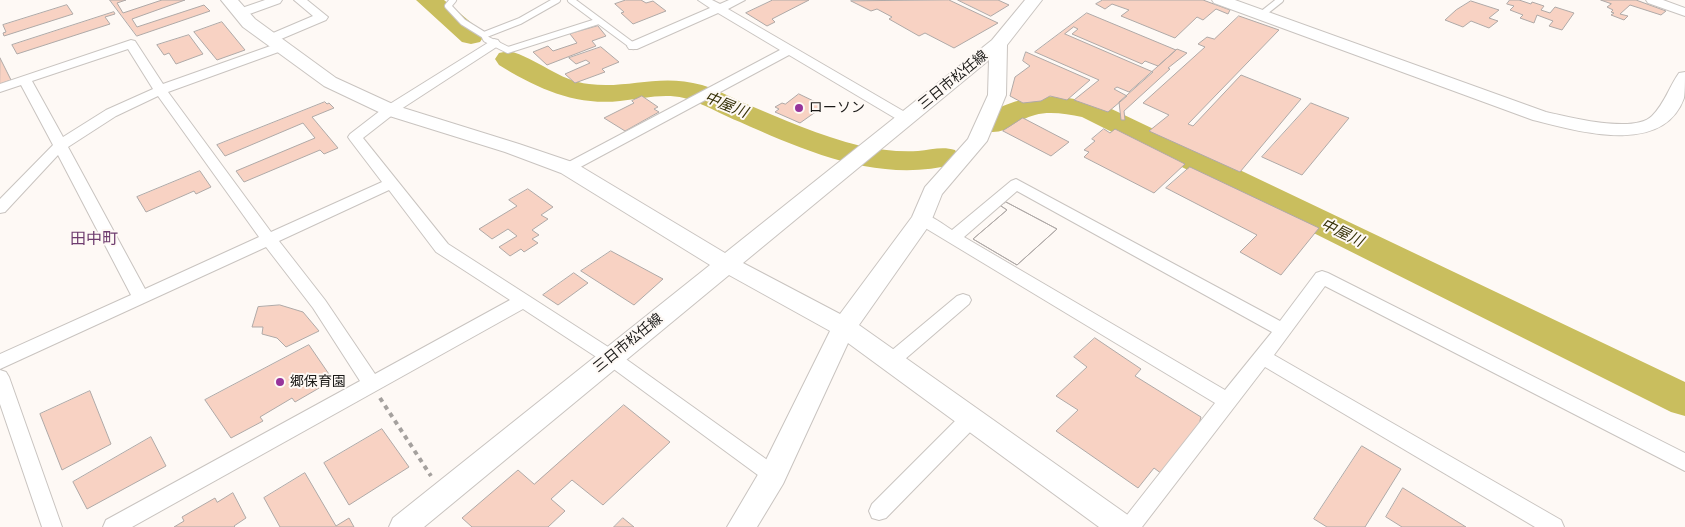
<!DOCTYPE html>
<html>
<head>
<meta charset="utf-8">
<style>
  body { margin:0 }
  canvas { display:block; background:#fef9f5 }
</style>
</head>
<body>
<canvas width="1685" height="527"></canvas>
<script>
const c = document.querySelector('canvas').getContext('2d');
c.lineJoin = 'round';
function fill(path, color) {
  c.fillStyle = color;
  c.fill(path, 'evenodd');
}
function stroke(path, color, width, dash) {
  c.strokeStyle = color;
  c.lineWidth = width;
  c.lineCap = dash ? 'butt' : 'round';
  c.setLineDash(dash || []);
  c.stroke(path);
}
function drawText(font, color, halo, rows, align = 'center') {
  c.font = font + ' Mulish,"Noto Sans JP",sans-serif';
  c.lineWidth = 4;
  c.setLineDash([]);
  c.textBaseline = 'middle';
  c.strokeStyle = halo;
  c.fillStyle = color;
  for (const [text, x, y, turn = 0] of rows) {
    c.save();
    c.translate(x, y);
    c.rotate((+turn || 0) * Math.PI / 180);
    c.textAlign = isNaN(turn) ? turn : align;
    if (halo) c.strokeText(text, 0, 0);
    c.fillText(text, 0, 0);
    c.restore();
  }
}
fill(new Path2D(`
  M416,0h28l36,30 4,6 -4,6 -9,2 -9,-2z
  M509,51c28,7 50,30 80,33 40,5 70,-11 113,1 14,4 28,12 42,18 38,16 76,33 117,43 18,4 38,6 57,5 13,-1 24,-5 37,-1l5,7 -5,7c-74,20 -148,-12 -215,-42 -18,-7 -37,-19 -56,-24 -21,-5 -43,1 -64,3 -45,5 -84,-13 -121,-36l-4,-6 4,-6z
  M1040,96l22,1 37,6 586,279v34l-14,-4 -589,-295c-15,-3 -33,-6 -47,-2 -21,5 -27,21 -51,16l-4,-7c13,-19 39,-24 60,-28z`), '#c9be5e');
const building = new Path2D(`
  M110,0h16l-9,3 6,10 39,-13h23l-53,19 5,8 67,-22 6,6 -73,25z
  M626,0h15l5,3 7,-2 13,10 -33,13 -12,-11 3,-1 -9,-8z
  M773,0h36l-37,19 3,3 -8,4 -21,-13z
  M949,0l49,23 -44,25 -29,-15 -6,3 -30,-17 3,-2 -15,-8 -6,2 -20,-10z
  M958,0h40l11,5 -18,11z
  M1103,0h100l27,10 -2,4 -12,-5 -13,11 -6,-3 -22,21 -54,-22 8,-6 -17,-6 -7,5 -9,-5z
  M1510,0h9l12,4 1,-2 12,4 -3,4 9,3 5,-6 19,6 -12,17 -13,-4 4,-5 -16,-6 -3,8 -14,-5 3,-3 -13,-5 4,-4 -7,-2z
  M1601,0h35l30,11 -5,4 -31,-10 -10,9 8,2 -4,4 -13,-5 3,-2 -3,-1 2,-2 -6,-3 4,-3z
  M1471,1l28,9 -10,8 9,3 -9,7 -18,-7 -8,6 -18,-7 11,-10z
  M67,5l6,9 -69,22 -1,-3 3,-1 -3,-7z
  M114,12l1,2 -10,3 5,7 -93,30 -5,-9z
  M1087,13l89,37 -47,42 -12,-5 -3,2 13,7 -19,16 -34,-12 25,-20 -64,-28z
  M1239,16l40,14 -91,94 5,2 48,-51 60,24 -61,73 -91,-41 20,-16 -26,-12 62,-56 -7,-3 9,-7 7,2z
  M222,22l23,28 -28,10 -23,-28z
  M598,26l8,10 -14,5 4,5 -49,19 -14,-13 15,-6 5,5 24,-8 -7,-9z
  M1074,27l4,2 -6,5 70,30 3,-3 13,5 19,-17 10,4 -19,15 2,1 -46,42 1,9h-4l-2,-18 34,-30 -88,-38z
  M189,35l14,19 -27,10 -7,-11 -5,2 -7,-10z
  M601,47l18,15 -17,7 3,3 -30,11 -10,-9 25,-11 -4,-3 -10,4 -7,-6z
  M1026,52l64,28 -23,20 -17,-4 -9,5 -18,2 -13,-7 5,-19 15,-11 -7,-5z
  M0,58l11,22 -11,4z
  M799,94l25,12 -24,17 -25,-11 4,-3 -4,-2 7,-4 3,1z
  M642,96l16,11 -4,2 5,3 -34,19 -21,-13 30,-15 -2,-2z
  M325,102l2,2 2,-1 5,5 -22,9 26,31 -14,6 -4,-4 -76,32 -8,-11 79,-33 -12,-15 -78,33 -8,-11z
  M1311,103l38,15 -47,57 -40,-18z
  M1023,118l46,24 -18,14 -48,-25z
  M1104,129l6,4 5,-4 70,35 -31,29 -70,-36 5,-5 -5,-2 11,-9 -3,-2z
  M1190,167l129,61 -38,47 -41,-23 17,-17 -91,-47z
  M200,171l11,16 -15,7 -2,-3 -48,21 -9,-15z
  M528,189l25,18 -12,8 7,4 -16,11 7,5 -7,4 6,4 -14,9 -3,-3 -11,7 -11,-9 18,-11 -9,-7 -16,10 -13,-10 38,-23 -8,-6z
  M1006,202l51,27 -40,36 -44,-26 34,-29 -6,-4z
  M1006,202l51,27 -40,36 -44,-26 34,-29 -6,-4z
  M611,251l52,28 -29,26 -53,-34z
  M574,273l14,10 -30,22 -15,-10z
  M280,305l23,7 16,19 -33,16 -9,-9 -15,-4 1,-7h-11l6,-20z
  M1095,338l46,31 -6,7 66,41 -3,11 -36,46 -8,-6 -16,20 -82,-57 22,-21 -22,-14 31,-29 -13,-10z
  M309,345l24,35 -38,22 -3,-4 -32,19 3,4 -32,17 -26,-38z
  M90,391l21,53 -49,26 -22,-56z
  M624,405l46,37 -67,63 -31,-25 -21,19 14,12 -17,16h-76l-10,-9 56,-48 16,14z
  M382,429l27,38 -60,38 -25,-42z
  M151,437l15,29 -79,43 -14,-27z
  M1362,446l39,23 -36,58h-38l-13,-8z
  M305,473l31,53 13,-8 5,9h-74l-16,-29z
  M1403,488l63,39h-64l-16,-10z
  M233,493l13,25 -12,8 1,1h-61l10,-6 -2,-4 33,-19 2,4z
  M623,518l11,9h-20z`);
fill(building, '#f8d2c3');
stroke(building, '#afa9a7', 1);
const lane = new Path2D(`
  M453,0l-5,6 15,16 21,13 36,-14 37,-21
  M571,0l62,46
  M1261,15l19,-15
  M484,35l2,4 22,11 91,-29`);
const street = new Path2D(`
  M265,0h17l-2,3 -36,13 -4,1 -6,-4 2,-3z
  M294,0h13l21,17 -2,3 -52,22h-8l-2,-3 2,-3 47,-20z
  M698,0h14l8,4 9,-4h16l-17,9 182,106 2,3 -7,4 -5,-1 -111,-66 -216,116h-10l-2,-3 2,-3 217,-115 -62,-37 -81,36h-8l-2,-3 2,-3 81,-35z
  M1646,0h17l22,8v8l-37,-13z
  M494,39l4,1 2,3 -2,3 -103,67 -32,25 85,106 168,108 164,117 3,6 -3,6 -7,3 -7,-3 -162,-119 -81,-53 -391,218h-29l3,-7 254,-139 -47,-73 -47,-61 -266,122v-15l131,-59 -73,-140 -53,57 -5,1v-14l53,-54 -32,-60 -21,7v-8l131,-44 4,1 28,43 113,-40h8l2,3 -2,3 -116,42 103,140 111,-50 -32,-42 -2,-3 2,-3 35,-27zM128,49l25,40 -47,21 -43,27 -31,-56zM158,96l101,141 -114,52 -77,-142 48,-31zM389,190l47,62 74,48 -135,74 -50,-74 -46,-59z
  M1016,179l264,142 36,-48 6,-2 6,2 357,180v18l-360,-185 -51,69 287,165 3,7h-29l-270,-160 -123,160h-22l3,-7 92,-117 -298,-180 -3,-4 3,-4c12,-3 25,9 35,15l59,-49zM1017,191l255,141 -47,58 -261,-153z
  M963,294l6,2 2,4 -2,4 -72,62 -6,2 -6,-2 -3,-5 3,-5 72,-60z
  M0,370l6,2 3,5 53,150h-20l-42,-123z
  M971,410l7,2 2,6 -2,6 -92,94 -7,2 -7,-2 -3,-7 3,-7 92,-92z`);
const secondary = new Path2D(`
  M221,0h17l17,19 81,59 61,28 122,38 56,19 150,90 267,-213 33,-40h17l-35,45 -1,50 -19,46 -45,53 -12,30 -71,101 273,193 4,9h-37l-251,-184 -65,141 -26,43h-30l36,-61 67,-135 -101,-56 -305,252h-35l4,-9 317,-253 -149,-92 -56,-21 -122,-38 -59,-28 -81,-59zM989,60l-1,35 -20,44 -43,48 -13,30 -72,97 -97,-51z
  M1212,0h23l311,112c23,5 88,22 106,4 13,-13 17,-29 27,-43l6,-1c0,8 0,19 -1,26 -21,59 -107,33 -151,22l-319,-117z`);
stroke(lane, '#c9c4c0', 8);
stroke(street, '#c9c4c0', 2);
stroke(secondary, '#c9c4c0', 2);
stroke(new Path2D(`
  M380,398l51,78`), '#a5a19e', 4, [4.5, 4.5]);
stroke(lane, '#fff', 6);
fill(street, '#fff');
fill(secondary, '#fff');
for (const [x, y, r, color] of [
  [799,108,5,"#97349b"],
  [280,382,5,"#97349b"]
]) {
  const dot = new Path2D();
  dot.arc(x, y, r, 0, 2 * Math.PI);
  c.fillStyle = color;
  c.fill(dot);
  stroke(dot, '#fef9f5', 2);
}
drawText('14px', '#1a1917', '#fef9f5', [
  ["三日市松任線",953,80,-39],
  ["三日市松任線",628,343,-39]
]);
drawText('14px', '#1a1917', '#fef9f5', [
  ["ローソン",809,108],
  ["郷保育園",290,382]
], 'left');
drawText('italic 15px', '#383309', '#fef9f5', [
  ["中屋川",726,105,22],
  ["中屋川",1342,233,26]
]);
drawText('16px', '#6e3c6f', '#fef9f5', [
  ["田中町",94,239]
]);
</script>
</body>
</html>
